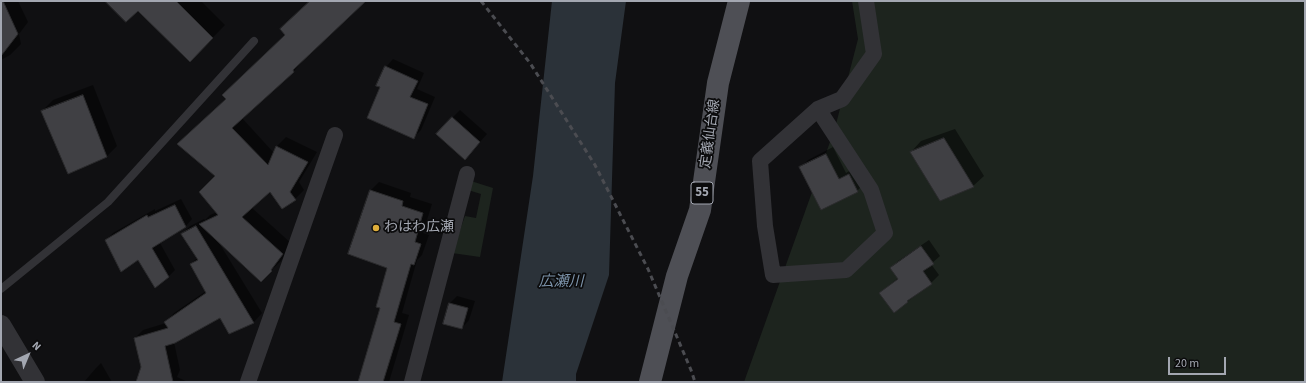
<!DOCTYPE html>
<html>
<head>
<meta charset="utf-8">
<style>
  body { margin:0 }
  #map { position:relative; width:1306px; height:383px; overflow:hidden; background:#101012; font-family:"Source Sans 3",sans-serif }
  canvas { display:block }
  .frame { position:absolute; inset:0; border:2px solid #a3a7b1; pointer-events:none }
  .north { position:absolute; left:8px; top:335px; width:40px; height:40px; -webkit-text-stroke:3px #0b0b0c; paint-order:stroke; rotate:44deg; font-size:11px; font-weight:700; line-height:16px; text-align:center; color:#a3a7b1 }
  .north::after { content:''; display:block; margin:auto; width:14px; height:18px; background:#a3a7b1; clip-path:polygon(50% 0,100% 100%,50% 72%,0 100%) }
  .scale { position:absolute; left:1168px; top:357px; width:58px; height:18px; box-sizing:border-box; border:2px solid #a3a7b1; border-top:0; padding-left:5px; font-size:12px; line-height:14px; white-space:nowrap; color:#a3a7b1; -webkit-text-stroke:3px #0b0b0c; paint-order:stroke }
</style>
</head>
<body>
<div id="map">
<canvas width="1306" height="383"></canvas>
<div class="frame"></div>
<div class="north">N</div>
<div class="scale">20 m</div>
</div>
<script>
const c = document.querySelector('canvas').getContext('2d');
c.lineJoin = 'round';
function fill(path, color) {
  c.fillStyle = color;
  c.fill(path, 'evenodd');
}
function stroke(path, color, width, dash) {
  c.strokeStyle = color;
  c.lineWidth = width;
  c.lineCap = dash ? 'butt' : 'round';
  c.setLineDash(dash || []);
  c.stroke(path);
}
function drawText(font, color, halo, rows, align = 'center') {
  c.font = font + ' "Source Sans 3","Noto Sans JP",sans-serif';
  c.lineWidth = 3.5;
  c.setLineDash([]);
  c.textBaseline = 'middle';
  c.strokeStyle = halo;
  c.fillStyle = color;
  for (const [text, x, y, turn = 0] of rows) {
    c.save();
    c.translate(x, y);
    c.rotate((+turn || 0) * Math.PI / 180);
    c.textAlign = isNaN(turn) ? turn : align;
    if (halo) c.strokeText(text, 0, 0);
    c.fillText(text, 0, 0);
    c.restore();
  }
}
fill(new Path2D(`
  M852,1h453v381h-561l91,-254 23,-89z
  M471,181l22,7 -13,69 -28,-4 13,-37 11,2 5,-24 -13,-4z`), '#1d241e');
fill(new Path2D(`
  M552,1h74l-11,82 -6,192 -33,99v8h-74l31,-206z`), '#2b3239');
fill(new Path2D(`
  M1,1h17l10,21 -9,12 2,10 -11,11 -9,5z
  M107,1h94l24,24 -35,36 -52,-52z
  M311,1h53l-62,59 1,1 -9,10 -52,47 32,35 3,-7 9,-9 31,15 -18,30 5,8 -9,9 -25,-8 -19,16 41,37 -11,17 -20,19 -43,-39 44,72 -8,9 -25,10 -9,-15 -46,25 6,28 -3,7 11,5h-51l5,-15 -7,-29 8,-8 23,-7v-1l8,-9 32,-22 -15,-27 6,-6 -15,-24 8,-8 14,-7 1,1 5,-5 7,-3 -1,-36 11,-77 60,-64z
  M393,59l31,14 -7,16 18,8 -14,33 -7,7 -33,-50 5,-20z
  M93,85l24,61 -10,10 -65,-45 11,-11z
  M460,110l27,24 -15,17 -20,-33z
  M955,129l29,47 -11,10 -62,-34 10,-11z
  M833,147l13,26 10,-6 9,16 -8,8 -56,-24 7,-7z
  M379,182l32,11 -1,4 22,7 -9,29 6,2 -7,20 -5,5 -15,53 7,2 -20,67h-32l4,-4 20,-70 7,-41 -17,-77z
  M181,199l11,20 -6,7 -26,17 15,27 -7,7 -62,-37 7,-7 42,-24v2z
  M929,240l11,16 -9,8 8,11 -8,8 -24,19 -27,-9 18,-15 -7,-10 7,-7z
  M457,296l18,5 -6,19 -7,8 -17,-5 5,-20z
  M101,363l11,19h-28l12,-14z`), '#0007');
const building = new Path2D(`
  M1,1h2l15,33 -17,22z
  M105,1h71l37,37 -23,24 -52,-51 -12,11z
  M310,1h56l-73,69 1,2 -62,56 36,37 8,-19 32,16 -18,30 6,8 -14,9 -12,-17 -28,25 41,37 -12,16 1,1 -11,11 -62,-58 19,-9 -19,-23 16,-16 -38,-32 49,-45 -4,-4 63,-60 -5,-6z
  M385,66l33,15 -8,16 18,7 -14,35 -47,-21 13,-31 -4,-1z
  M83,95l24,62 -39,17 -27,-63z
  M452,117l28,25 -15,18 -29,-26z
  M944,138l30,49 -34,14 -30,-49z
  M826,154l13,25 10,-5 9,18 -37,18 -22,-43z
  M370,190l33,11 -1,5 21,7 -8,29 6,2 -7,21 -3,-1 -17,58 7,2 -18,58h-25l22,-74 -4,-1 11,-39 -39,-14z
  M175,205l11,22 -34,21 17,29 -14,11 -17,-28 -17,12 -16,-32 42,-25 1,2z
  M196,226l58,97 -25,11 -9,-16 -45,25 -10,3 8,36h-37l5,-15 -7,-29 34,-10 -4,-6 42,-29 -16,-29 8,-4 -17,-26z
  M921,246l13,18 -11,7 9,13 -25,17 1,1 -14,11 -15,-20 19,-14 -8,-11z
  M449,303l19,5 -6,21 -19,-5z`);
fill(building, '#404044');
stroke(building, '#2b2b2d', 1);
stroke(new Path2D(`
  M1,289l107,-87 146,-161`), '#323236', 8);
stroke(new Path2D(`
  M818,109l53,81 14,43 -39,37 -73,5 -8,-49 -5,-65 58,-52 24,-10 32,-45 -8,-53
  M248,382l87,-247
  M412,382l55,-208`), '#323236', 16);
stroke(new Path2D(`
  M1,325l34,57`), '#323236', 20);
stroke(new Path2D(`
  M650,382l27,-106 23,-66 18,-127 21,-82`), '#4e4f55', 22);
stroke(new Path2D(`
  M481,1l49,62 65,102 53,104 43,101 4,12`), '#4b4c51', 3, [5, 4]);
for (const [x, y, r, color] of [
  [376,228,4,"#dfae3b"]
]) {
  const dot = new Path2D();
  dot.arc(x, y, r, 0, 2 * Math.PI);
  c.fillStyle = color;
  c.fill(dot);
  stroke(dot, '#0b0b0c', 1.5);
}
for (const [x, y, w] of [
  [702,193,22]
]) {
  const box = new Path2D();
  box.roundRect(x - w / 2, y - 11, w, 22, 3);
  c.fillStyle = '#0b0b0c';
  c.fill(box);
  stroke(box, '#a3a7b1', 1);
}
drawText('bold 13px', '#a3a7b1', null, [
  ["55",702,193]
]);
drawText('14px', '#a3a7b1', '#0b0b0c', [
  ["定義仙台線",711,134,-82]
]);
drawText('14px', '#a3a7b1', '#0b0b0c', [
  ["わはわ広瀬",384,228]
], 'left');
drawText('italic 15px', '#7c93aa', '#0b0b0c', [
  ["広瀬川",561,283]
]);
</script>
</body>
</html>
